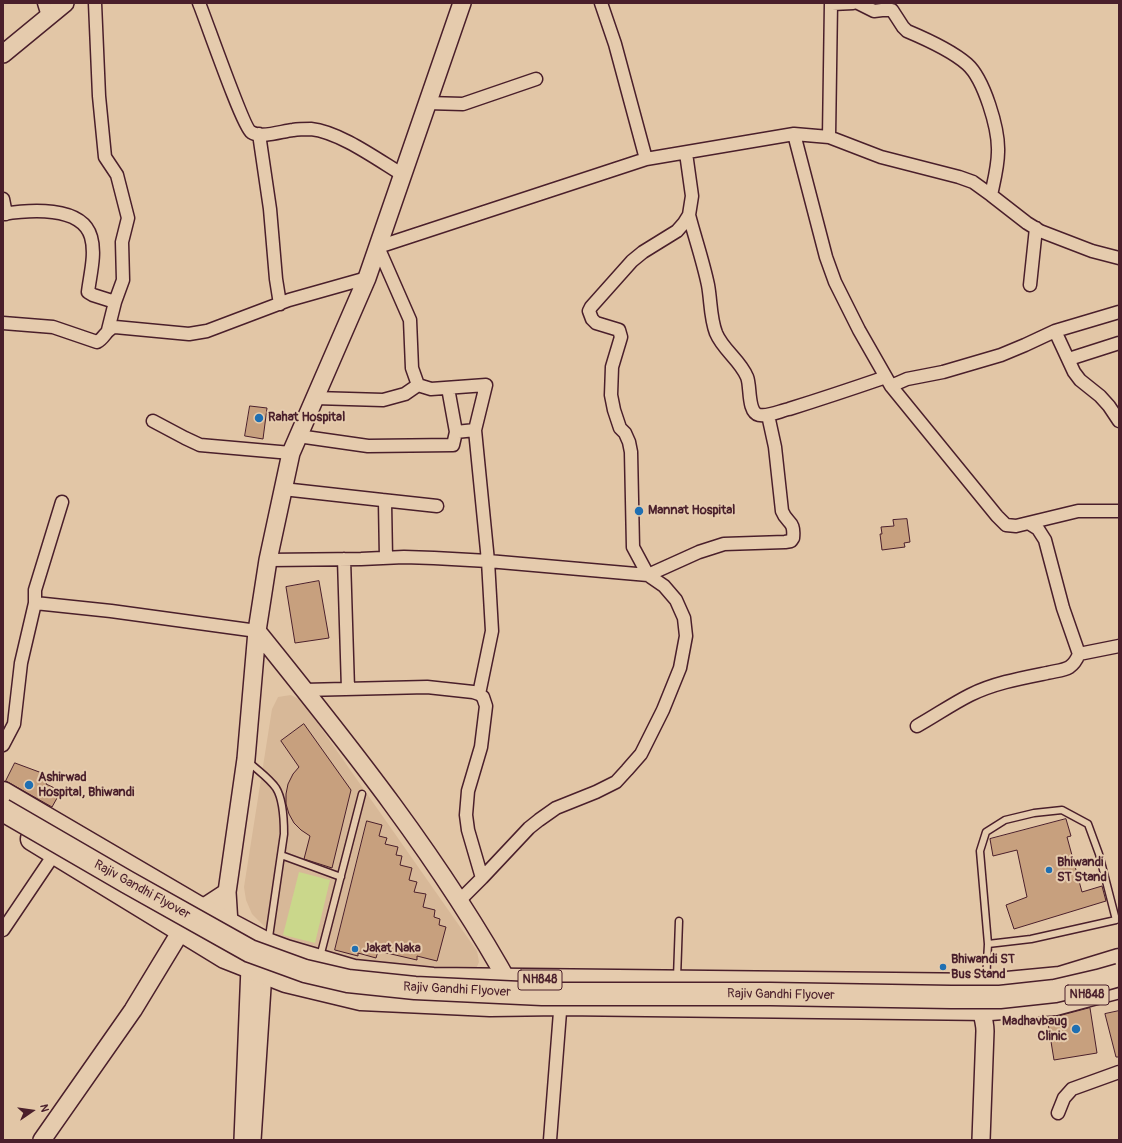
<!DOCTYPE html>
<html>
<head>
<meta charset="utf-8">
<style>
  body { margin:0 }
  #map { position:relative; width:1122px; height:1143px; overflow:hidden; background:#e2c6a6; font-family:Pangolin,sans-serif }
  canvas { display:block }
  .frame { position:absolute; inset:0; border:4px solid #4a1f2b; pointer-events:none }
  .north { position:absolute; left:12px; top:1091px; width:40px; height:40px; -webkit-text-stroke:3px #e5cbad; paint-order:stroke; rotate:77deg; font-size:11px; font-weight:700; line-height:16px; text-align:center; color:#4a1f2b }
  .north::after { content:''; display:block; margin:auto; width:14px; height:18px; background:#4a1f2b; clip-path:polygon(50% 0,100% 100%,50% 72%,0 100%) }
</style>
</head>
<body>
<div id="map">
<canvas width="1122" height="1143"></canvas>
<div class="frame"></div>
<div class="north">N</div>
</div>
<script>
const c = document.querySelector('canvas').getContext('2d');
c.lineJoin = 'round';
function fill(path, color) {
  c.fillStyle = color;
  c.fill(path, 'evenodd');
}
function stroke(path, color, width, dash) {
  c.strokeStyle = color;
  c.lineWidth = width;
  c.lineCap = dash ? 'butt' : 'round';
  c.setLineDash(dash || []);
  c.stroke(path);
}
function drawText(font, color, halo, rows, align = 'center') {
  c.font = font + ' Pangolin,sans-serif';
  c.lineWidth = 4;
  c.setLineDash([]);
  c.textBaseline = 'middle';
  c.strokeStyle = halo;
  c.fillStyle = color;
  for (const [text, x, y, turn = 0] of rows) {
    c.save();
    c.translate(x, y);
    c.rotate((+turn || 0) * Math.PI / 180);
    c.textAlign = isNaN(turn) ? turn : align;
    if (halo) c.strokeText(text, 0, 0);
    c.fillText(text, 0, 0);
    c.restore();
  }
}
fill(new Path2D(`
  M291,695l11,6 175,250 2,11 -4,9 -112,-4 -81,-23v-7l-16,-9 -14,-14 -6,-14 -2,-13 28,-178 6,-12z`), '#d7b898');
fill(new Path2D(`
  M299,872l31,8 -15,63 -32,-8z`), '#cad78b');
const building = new Path2D(`
  M250,406l17,2 -4,31 -18,-3z
  M907,519l3,23 -6,1 1,4 -23,3 -2,-16h2l-1,-7 13,-1 -1,-6z
  M319,581l10,57 -34,5 -9,-56z
  M304,724l47,66 -19,78 -28,-9 6,-23 -9,-6 -7,-7 -5,-9 -3,-10v-10l2,-10 5,-10 6,-7 -18,-26z
  M15,763l35,13 -4,8 15,7 -9,16 -46,-26z
  M1066,819l5,17 -4,1 15,55 20,-6 4,15 -92,28 -8,-24 21,-8 -10,-47 -24,6 -3,-17z
  M367,821l15,4 -3,11 8,2 -2,6 13,3 -2,8 6,1 -2,9 12,3 -3,12 8,2 -3,10 12,2 -3,13 12,3 -1,7 6,2 -1,6 7,2 -9,34 -20,-5v4l-39,-9 -2,7 -18,-5v3l-23,-6z
  M1090,1008l7,45 -43,7 -7,-43 11,-1z
  M1119,1011v46h-3l-11,-43z`);
fill(building, '#c7a07e');
stroke(building, '#4a1f2b', 1);
const lane = new Path2D(`
  M249,762c8,8 20,16 27,26 7,11 8,33 8,46l-15,103
  M281,855l60,22
  M320,957l42,-163
  M677,978l2,-57
  M986,981l2,-37 -8,-93 6,-19 19,-12 29,-7 28,-3 26,14 11,30 17,66 -85,19 -43,5`);
const street = new Path2D(`
  M44,3l4,13
  M95,3l4,93 6,61 12,18 11,43 -6,24 1,38 -8,22
  M199,3c7,17 44,124 52,129 10,7 31,-1 42,-2 6,-1 12,-1 18,-1 29,3 67,31 92,46
  M601,3l14,41 31,115
  M858,3l16,8 8,-1h10l11,17 4,4c19,8 44,19 60,33 17,15 32,65 31,88 0,14 -4,29 -7,43
  M832,4l21,-1
  M427,103l36,1 73,-25
  M259,134l11,75 6,70 4,25
  M794,134l32,123 9,25 24,48 32,56 106,130 9,9 10,1 62,-15h41
  M829,137l2,-134
  M3,199l3,15
  M3,214c25,-4 79,-9 88,23 5,17 -1,38 -3,55l5,3 22,7 -7,28
  M689,215c6,23 14,46 19,70 3,16 2,32 8,48 7,17 24,27 31,44 4,9 0,35 12,38 9,2 21,-4 30,-6 32,-10 65,-21 97,-32
  M1030,285l6,-57
  M3,323l50,4 44,15c8,-4 9,-13 18,-15l74,7 18,-3 82,-31 78,-22
  M1055,331l19,41 6,8 20,16 9,10 10,15
  M1069,359l50,-16
  M891,386l16,-7 36,-7 58,-17 24,-10 30,-14 64,-19
  M448,388l8,44 19,-2
  M315,398l68,2 22,-6 13,-9
  M153,421l32,17 15,7 91,8
  M298,436l70,10 85,-1 3,-13
  M283,489l99,11 3,2 1,56
  M382,500l55,6
  M344,559l4,130
  M268,560l93,-1 43,-2 30,1 54,3 160,14 51,-23 25,-8 61,-2 6,-1 2,-3c2,-18 -6,-14 -11,-27l-7,-64 -7,-32
  M35,603l76,8 146,20
  M1079,654l40,-8
  M304,690l123,-3 46,5 6,2 4,3 3,9 -5,41 -13,44 -2,24 2,15 14,48
  M479,694l13,-63 -4,-70 -13,-131 11,-45 -55,4 -13,-4 -6,-17 -2,-48 -32,-73 268,-88 148,-25 35,3 52,20 78,20 14,5 18,13 36,28 13,8 52,20 27,7
  M917,726c18,-10 35,-22 53,-31 24,-12 52,-17 77,-22 17,-4 25,-2 32,-19l-16,-46 -18,-68 -7,-11 -8,-5
  M3,745l11,-21 7,-61 14,-60v-13l27,-88
  M460,900l22,-22 47,-50 10,-8 17,-12 40,-16 20,-10 11,-12 14,-16 22,-44 17,-42 6,-32 -2,-18 -8,-18 -12,-14 -16,-11 -15,-28 -2,-95 -2,-10 -4,-9 -5,-5 -6,-18 -3,-15 1,-28 9,-30 -2,-7 -23,-7 -4,-4 -3,-8 2,-4 41,-46 11,-9 34,-21 7,-8 5,-8 3,-19 -6,-43
  M3,930l54,-80
  M1058,1113l6,-15 8,-9 47,-17
  M550,1140l11,-141`);
const secondary = new Path2D(`
  M3,54l62,-51
  M257,631c92,114 184,229 255,358
  M223,932l6,-8 -2,-32 19,-133 11,-128 11,-71 23,-107 76,-175 95,-275
  M978,997c2,12 7,22 7,34l-4,109
  M42,1140l91,-130 48,-79 20,-22 26,-17
  M243,1140l7,-173 5,-10
  M252,1140l11,-168 3,-11`);
const highway = new Path2D(`
  M3,793l198,116 66,35 19,7 68,20 79,8 553,6 74,-7 59,-18
  M32,839l193,118 61,24 75,18 129,6 71,-1 429,5 65,-5 64,-17`);
stroke(lane, '#4a1f2b', 9);
stroke(street, '#4a1f2b', 15);
stroke(secondary, '#4a1f2b', 20);
stroke(highway, '#4a1f2b', 25);
stroke(lane, '#e5cbad', 6);
stroke(street, '#e5cbad', 12);
stroke(secondary, '#e5cbad', 17);
stroke(highway, '#e5cbad', 22);
const highwayBridge = new Path2D(`
  M3,810l124,72 123,69 55,20 43,10 67,7 127,6h228l181,3h49l55,-6 43,-10 21,-6`);
stroke(highwayBridge, '#4a1f2b', 25, []);
stroke(highwayBridge, '#e5cbad', 22);
for (const [x, y, r, color] of [
  [259,418,5,"#1f6fb2"],
  [639,511,5,"#1f6fb2"],
  [29,785,5,"#1f6fb2"],
  [1049,870,4,"#1f6fb2"],
  [355,949,4,"#1f6fb2"],
  [943,967,4,"#1f6fb2"],
  [1076,1029,5,"#1f6fb2"]
]) {
  const dot = new Path2D();
  dot.arc(x, y, r, 0, 2 * Math.PI);
  c.fillStyle = color;
  c.fill(dot);
  stroke(dot, '#e5cbad', 1.5);
}
for (const [x, y, w] of [
  [540,980,44],
  [1087,995,44]
]) {
  const box = new Path2D();
  box.roundRect(x - w / 2, y - 10, w, 20, 3);
  c.fillStyle = '#e5cbad';
  c.fill(box);
  stroke(box, '#4a1f2b', 1);
}
drawText('bold 12px', '#4a1f2b', null, [
  ["NH848",540,980],
  ["NH848",1087,995]
]);
drawText('bold 13px', '#4a1f2b', '#e5cbad', [
  ["Rahat Hospital",268,418],
  ["Mannat Hospital",648,511],
  ["Ashirwad",38,778],
  ["Hospital, Bhiwandi",38,793],
  ["Bhiwandi",1057,863],
  ["ST Stand",1057,878],
  ["Jakat Naka",363,949],
  ["Bhiwandi ST",951,960],
  ["Bus Stand",951,975],
  ["Madhavbaug",1067,1022,"right"],
  ["Clinic",1067,1037,"right"]
], 'left');
drawText('13px', '#4a1f2b', '#e5cbad', [
  ["Rajiv Gandhi Flyover",142,890,29],
  ["Rajiv Gandhi Flyover",457,990,3],
  ["Rajiv Gandhi Flyover",781,995,1]
]);
</script>
</body>
</html>
